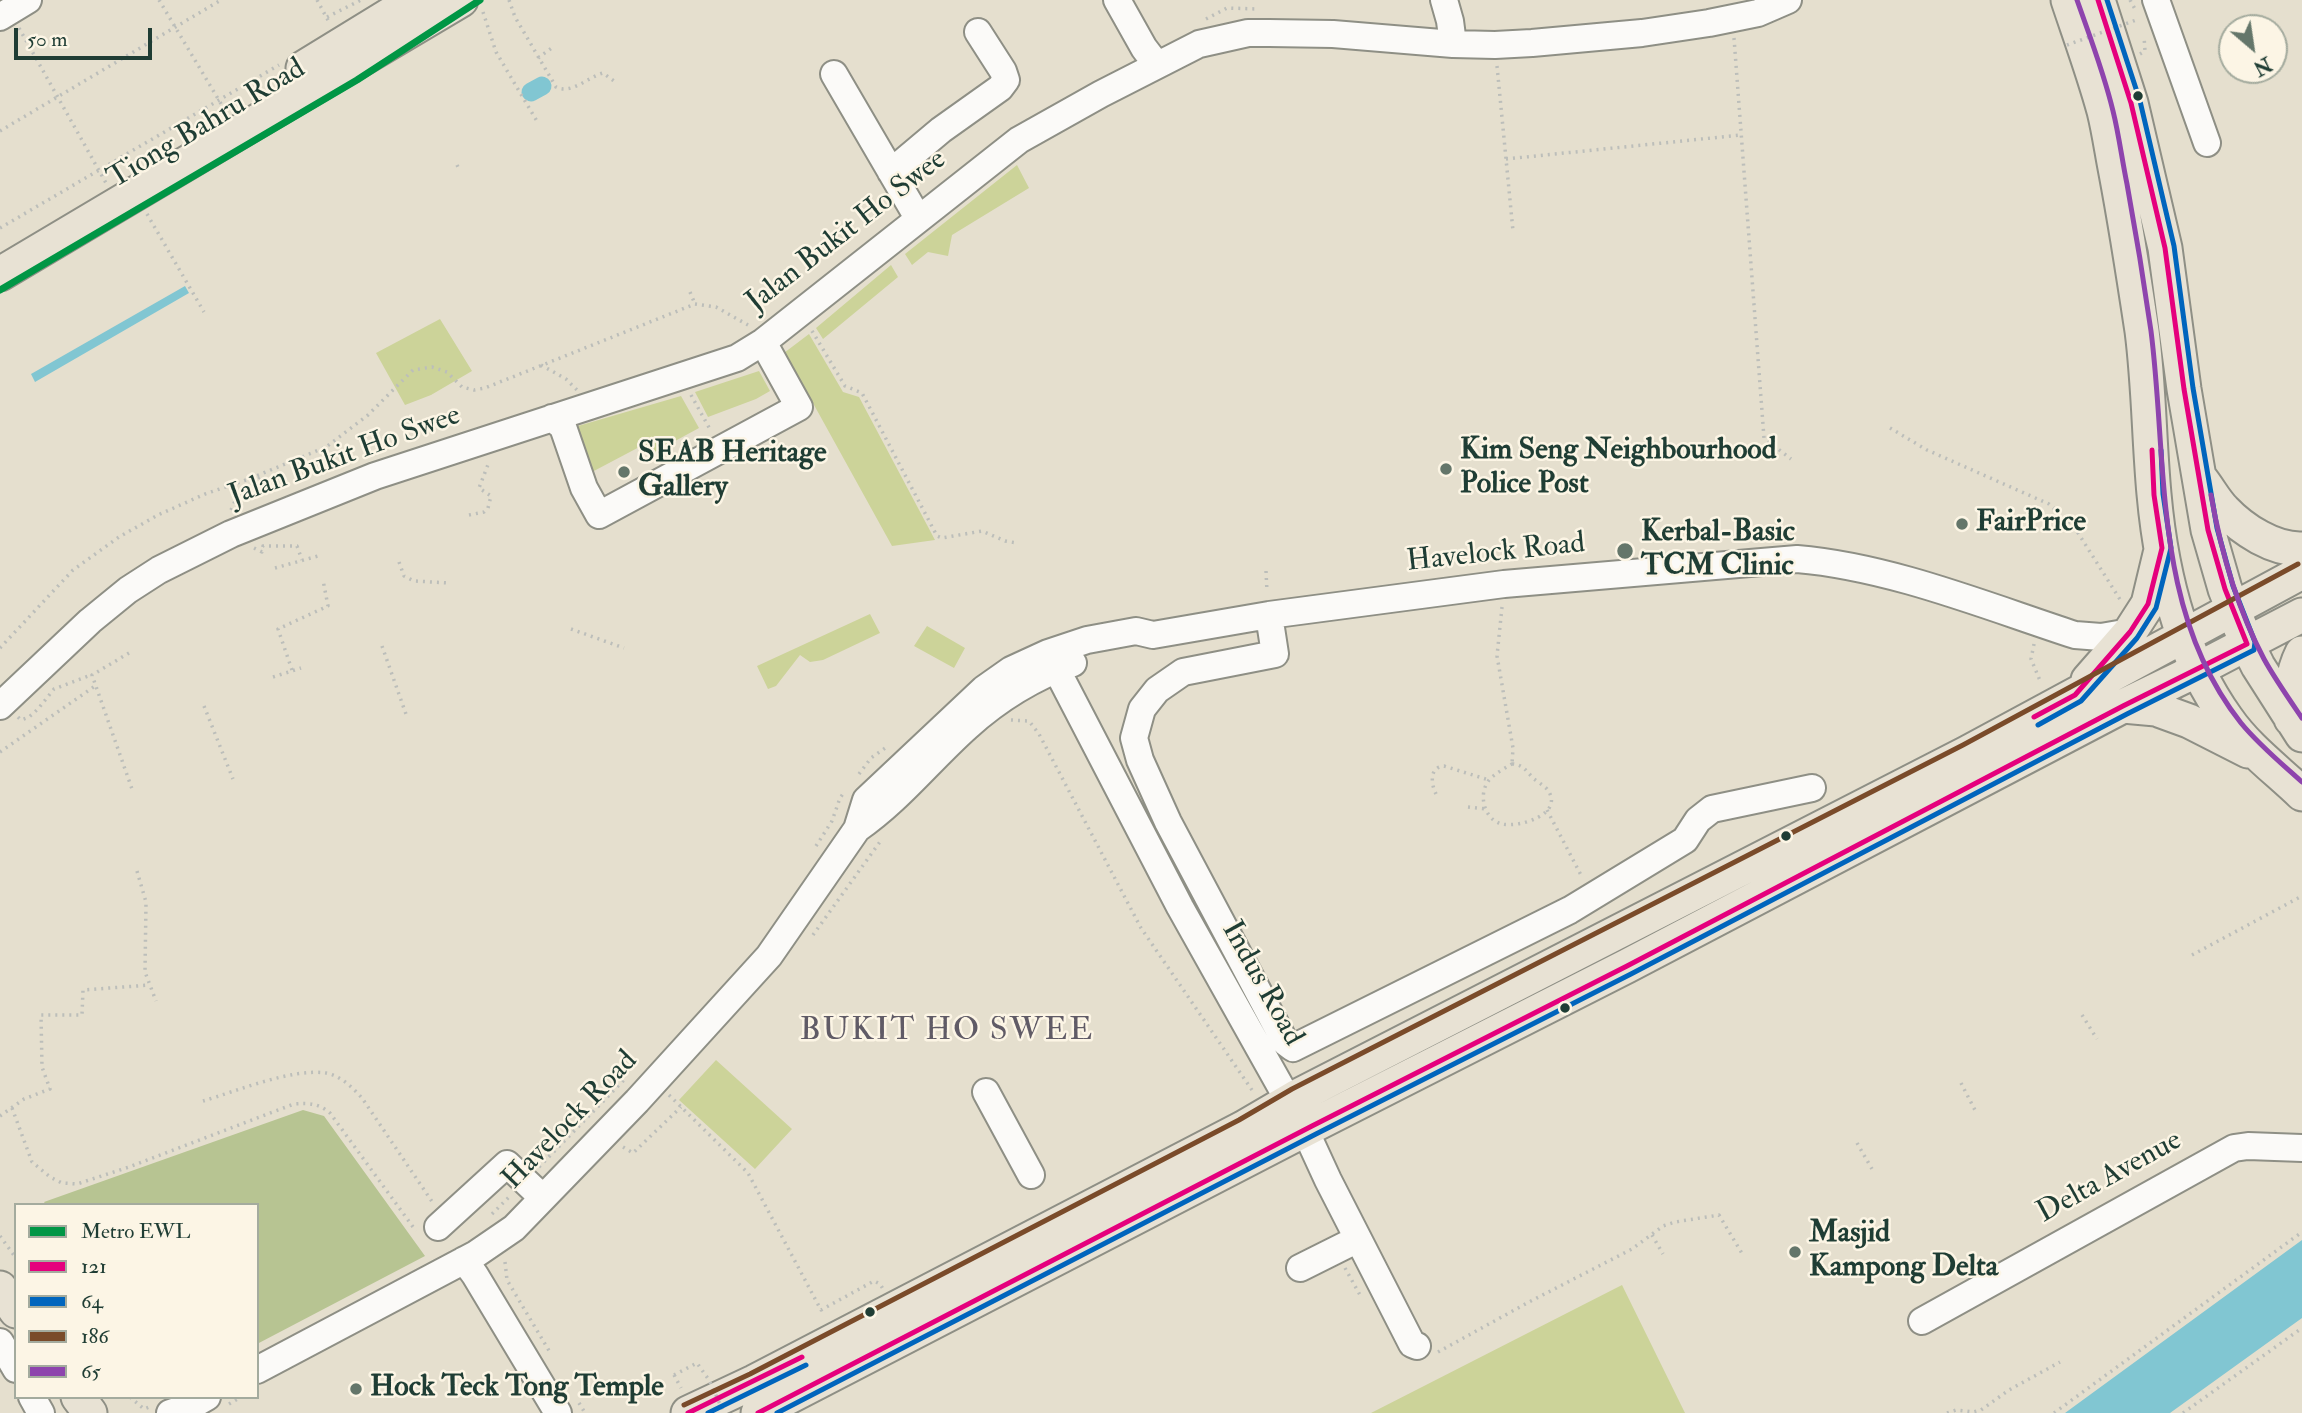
<!DOCTYPE html>
<html>
<head>
<meta charset="utf-8">
<style>
  body { margin:0 }
  #map { position:relative; width:2302px; height:1413px; overflow:hidden; background:#e5dfce; font-family:"IM FELL Double Pica",serif }
  canvas { display:block }
  .legend { position:absolute; left:14px; top:1203px; width:245px; height:196px; box-sizing:border-box; background:#fcf5e5; border:2px solid #a4ab9e; margin:0; padding:9px 12px; list-style:none; font-size:21px; color:#1f3d34 }
  .legend li { display:flex; align-items:center; gap:14px; height:35px }
  .legend b { width:35px; border:2px solid #a4ab9e }
  .north { position:absolute; left:2218px; top:14px; width:70px; height:70px; box-sizing:border-box; background:#fcf5e5; border:2px solid #a4ab9e; border-radius:50%; rotate:151deg; font-size:19px; font-weight:700; line-height:28px; text-align:center; color:#1f3d34 }
  .north::after { content:''; display:block; margin:auto; width:24px; height:32px; background:#64766a; clip-path:polygon(50% 0,100% 100%,50% 72%,0 100%) }
  .scale { position:absolute; left:14px; top:28px; width:138px; height:32px; box-sizing:border-box; border:4px solid #1f3d34; border-top:0; padding-left:9px; font-size:21px; line-height:24px; white-space:nowrap; color:#1f3d34; -webkit-text-stroke:5px #fcf5e5; paint-order:stroke }
</style>
</head>
<body>
<div id="map">
<canvas width="2302" height="1413"></canvas>
<ul class="legend">
<li><b style="height:9px;background:#009645"></b>Metro EWL</li>
<li><b style="height:9px;background:#e5007d"></b>121</li>
<li><b style="height:9px;background:#0065bd"></b>64</li>
<li><b style="height:9px;background:#7a4b2a"></b>186</li>
<li><b style="height:9px;background:#8e44ad"></b>65</li>
</ul>
<div class="north">N</div>
<div class="scale">50 m</div>
</div>
<script>
const c = document.querySelector('canvas').getContext('2d');
c.lineJoin = 'round';
function fill(path, color) {
  c.fillStyle = color;
  c.fill(path, 'evenodd');
}
function stroke(path, color, width, dash) {
  c.strokeStyle = color;
  c.lineWidth = width;
  c.lineCap = dash ? 'butt' : 'round';
  c.setLineDash(dash || []);
  c.stroke(path);
}
function drawText(font, color, halo, rows, align = 'center') {
  c.font = font + ' "IM FELL Double Pica",serif';
  c.lineWidth = 5;
  c.setLineDash([]);
  c.textBaseline = 'middle';
  c.strokeStyle = halo;
  c.fillStyle = color;
  for (const [text, x, y, turn = 0] of rows) {
    c.save();
    c.translate(x, y);
    c.rotate((+turn || 0) * Math.PI / 180);
    c.textAlign = isNaN(turn) ? turn : align;
    if (halo) c.strokeText(text, 0, 0);
    c.fillText(text, 0, 0);
    c.restore();
  }
}
fill(new Path2D(`
  M1017,165l12,23 -77,47 -4,21 -20,-4 -16,13 -7,-11z
  M891,265l7,12 -75,62 -7,-11z
  M440,319l32,52 -41,24 -26,10 -29,-52z
  M809,334l34,58 16,5 76,143 -43,6 -94,-170 -7,2 -11,-22z
  M759,371l11,20 -14,8 -48,18 -13,-25z
  M681,396l18,32 -46,25 -8,-9 -53,28 -14,-46z
  M870,614l10,19 -57,27 -13,2 -10,-7 -24,31 -8,3 -11,-23z
  M927,626l38,22 -11,20 -40,-22z
  M716,1060l76,69 -37,40 -76,-69z
  M1622,1285l63,128h-314z`), '#ccd399');
fill(new Path2D(`
  M303,1110l21,6 101,140 -168,88v-139h-211l-2,-3z`), '#b7c492');
fill(new Path2D(`
  M185,286l4,7 -154,89 -4,-8z
  M2302,1240v78l-132,95h-105z`), '#81c6d2');
stroke(new Path2D(`
  M531,92l11,-6`), '#81c6d2', 19);
const minor = new Path2D(`
  M1117,0l27,48 13,17
  M1444,0l6,21 3,23
  M2156,0l51,143
  M0,17l28,-17
  M834,74l84,144
  M891,172l50,-42 59,-42 6,-8 -3,-9 -25,-39
  M552,418l11,9 21,61 15,27 200,-108 -36,-65
  M1269,615l6,39 -92,18 -26,18 -15,19 -8,29 6,22 28,62 117,220 8,6 277,-138 115,-70 13,-20 14,-11 100,-21
  M1048,653l132,254 125,223 23,50 84,164 5,2
  M0,706l90,-85 38,-31 31,-20 72,-36 144,-58 362,-118 26,-16 256,-202 82,-46 98,-50 49,-11h21l64,1 120,10 42,1 37,-2 110,-10 67,-10 49,-10 30,-13
  M857,829c43,-30 72,-68 110,-102 31,-28 67,-50 106,-64
  M986,1092l45,83
  M438,1227l69,-63 36,34
  M464,1260l11,15 83,138
  M1300,1268l58,-29
  M1922,1321l312,-173 14,-2 54,2
  M0,1342l16,27
  M257,1370l219,-116 38,-26 123,-127 132,-145 88,-127 9,-29 118,-111 27,-19 37,-17 39,-13 49,-9 17,4 116,-20 235,-31 293,-25c94,8 189,47 278,76l26,2 29,-5
  M32,1397l9,16
  M170,1413l21,-7 16,-9`);
const major = new Path2D(`
  M2068,0c12,36 26,74 36,111 5,20 8,42 12,62 10,53 18,105 26,158 7,54 7,109 12,163 7,78 27,161 73,225 20,29 50,51 75,75
  M2098,0l33,103 34,145 19,141 24,141 17,59 22,55 11,22 44,69
  M303,68l111,-68
  M0,274l461,-274
  M2201,479c8,10 14,22 23,31 19,20 50,40 78,39
  M2088,680l42,-48 18,-28 12,-50
  M2123,706l33,3 33,12 59,30
  M2291,719c0,-24 0,-44 11,-66
  M0,1288l16,23
  M78,1397l12,16
  M688,1413l66,-31 489,-254 53,-31 671,-344 335,-181
  M758,1413l554,-287 315,-160 496,-260 60,-29 119,-62`);
stroke(minor, '#8e8f85', 30);
stroke(major, '#8e8f85', 37);
stroke(new Path2D(`
  M159,0l67,112
  M317,0l12,22
  M509,0l6,17 41,70c15,8 32,-10 47,-14l11,8
  M2130,0l5,9
  M483,12l13,40 42,71
  M327,17l34,-17
  M1206,19l21,-11 31,1
  M19,28l87,155
  M1734,38l30,400 27,21
  M2140,54l5,-3 -1,-15
  M538,58l15,-11
  M1497,66l16,165
  M0,131l221,-131
  M1506,159l235,-24
  M457,165l2,4
  M147,214l57,98
  M0,228l279,-163
  M690,292l5,12
  M812,331l33,55 17,7 75,143 5,2 40,-7 23,10 12,2
  M541,365l25,14 11,11
  M691,395l20,36
  M1890,428l37,22 122,54 24,21 48,76
  M231,510l4,-9 28,-26
  M469,515l15,-3 4,-4 3,-12 -12,-8 10,-26
  M254,548l8,4 1,-6h34l5,14
  M399,562l5,14 10,5 36,2
  M275,568l43,-12
  M1266,571l1,21
  M1502,607l-5,49 16,92 -1,16
  M571,629l53,19
  M2034,644l-3,15 10,24
  M382,646l25,71
  M0,648l73,-78 46,-33 39,-22 47,-21 44,-15 77,-32 42,-32 45,-45 19,-3 15,5 15,15 12,3 11,-2 210,-84 21,3 32,18
  M129,653l-37,22 40,114
  M292,670l-14,-41 50,-23 -5,-26
  M273,677l28,-9
  M204,706l29,73
  M18,717l3,3 8,-3 9,-8 16,-20 37,-14
  M1011,720l18,1 10,13 102,194 113,165
  M0,752l95,-66
  M1512,764c11,0 15,8 22,15 4,3 9,6 13,10 19,25 -28,39 -45,35 -18,-4 -25,-31 -12,-45 6,-6 15,-11 22,-15z
  M859,774l12,-16 17,-12
  M1436,794c-5,-10 -7,-27 8,-28l45,14
  M1468,807l18,2
  M1547,810l35,67
  M816,846l16,-25 8,-23 5,-7
  M137,871l9,31 -1,70 11,29
  M813,935l69,-96
  M2192,955l110,-59
  M2082,1015l15,24
  M1961,1083l16,31
  M669,1095l79,78 73,137 53,-29 6,3 3,5
  M203,1101c34,-10 89,-33 123,-28 15,3 26,14 36,25l71,105
  M12,1108l20,54 18,15 12,6 15,1 52,-17 165,-63c15,-1 24,-1 36,9l86,118
  M0,1116l24,-17 26,-10 -8,-22 -1,-52h41l1,-25 67,-5
  M1857,1143l15,26
  M623,1147l10,6 48,-46
  M539,1167l85,-87
  M492,1214l17,-17
  M1652,1235l11,19
  M0,1236l16,22
  M505,1262l2,18 44,74
  M1345,1268l15,27
  M1438,1352l91,-50 103,-53 31,-23 12,-4 44,-7 24,40
  M674,1375l7,13
  M130,1397l14,12 5,-2
  M579,1403l6,10
  M229,1404l12,-7
  M1947,1413l9,-3 17,2 8,-2 28,-20 51,-28
  M2054,1413l248,-181
  M2183,1413l119,-85`), '#bcbeba', 3.5, [2, 5]);
stroke(minor, '#fbfaf8', 26);
stroke(major, '#e8e2d4', 33);
stroke(new Path2D(`
  M2067,45l72,-26
  M674,1375l23,-12 12,17 15,33`), '#bcbeba', 3.5, [2, 5]);
stroke(new Path2D(`
  M2034,717l41,-22 55,-63 18,-28 14,-56 -8,-53 -2,-45
  M688,1413l114,-56
  M758,1413l554,-287 315,-160 496,-260 124,-62 -22,-55 -17,-59 -24,-141 -19,-141 -34,-145 -33,-103`), '#e5007d', 5);
stroke(new Path2D(`
  M2038,725l43,-24 56,-63 19,-30 15,-60 -8,-54 -2,-44
  M708,1413l98,-48
  M777,1413l539,-279 315,-160 496,-260 127,-64 1,-8 -22,-56 -16,-58 -24,-140 -19,-142 -34,-145 -33,-101`), '#0065bd', 5);
stroke(new Path2D(`
  M684,1405l66,-31 489,-254 53,-31 671,-344 335,-181`), '#7a4b2a', 5);
stroke(new Path2D(`
  M2077,0c13,37 27,73 36,111 6,24 9,49 14,73 9,49 17,98 24,147 17,133 1,280 90,392 18,22 40,40 61,59
  M2211,495c10,57 26,113 53,164 11,20 25,40 38,59`), '#8e44ad', 5);
stroke(new Path2D(`
  M0,290l357,-210 123,-80`), '#009645', 7);
for (const [x, y, r, color] of [
  [2138,96,6,"#1f3d34"],
  [1446,469,7,"#64766a"],
  [624,472,7,"#64766a"],
  [1962,524,7,"#64766a"],
  [1625,551,9,"#64766a"],
  [1786,836,6,"#1f3d34"],
  [1565,1008,6,"#1f3d34"],
  [1795,1252,7,"#64766a"],
  [870,1312,6,"#1f3d34"],
  [356,1389,7,"#64766a"]
]) {
  const dot = new Path2D();
  dot.arc(x, y, r, 0, 2 * Math.PI);
  c.fillStyle = color;
  c.fill(dot);
  stroke(dot, '#fcf5e5', 2.5);
}
drawText('30px', '#1f3d34', '#fcf5e5', [
  ["Tiong Bahru Road",207,125,-31],
  ["Jalan Bukit Ho Swee",847,232,-38],
  ["Jalan Bukit Ho Swee",345,457,-20],
  ["Havelock Road",1496,554,-6],
  ["Indus Road",1261,984,61],
  ["Havelock Road",571,1121,-46],
  ["Delta Avenue",2110,1178,-29]
]);
drawText('bold 30px', '#1f3d34', '#fcf5e5', [
  ["Kim Seng Neighbourhood",1460,452],
  ["Police Post",1460,486],
  ["SEAB Heritage",638,455],
  ["Gallery",638,489],
  ["FairPrice",1976,524],
  ["Kerbal-Basic",1641,534],
  ["TCM Clinic",1641,568],
  ["Masjid",1809,1235],
  ["Kampong Delta",1809,1269],
  ["Hock Teck Tong Temple",370,1389]
], 'left');
c.letterSpacing = '2px';
drawText('32px', '#605b66', '#fcf5e5', [
  ["BUKIT HO SWEE",947,1032]
]);
c.letterSpacing = '0px';
</script>
</body>
</html>
